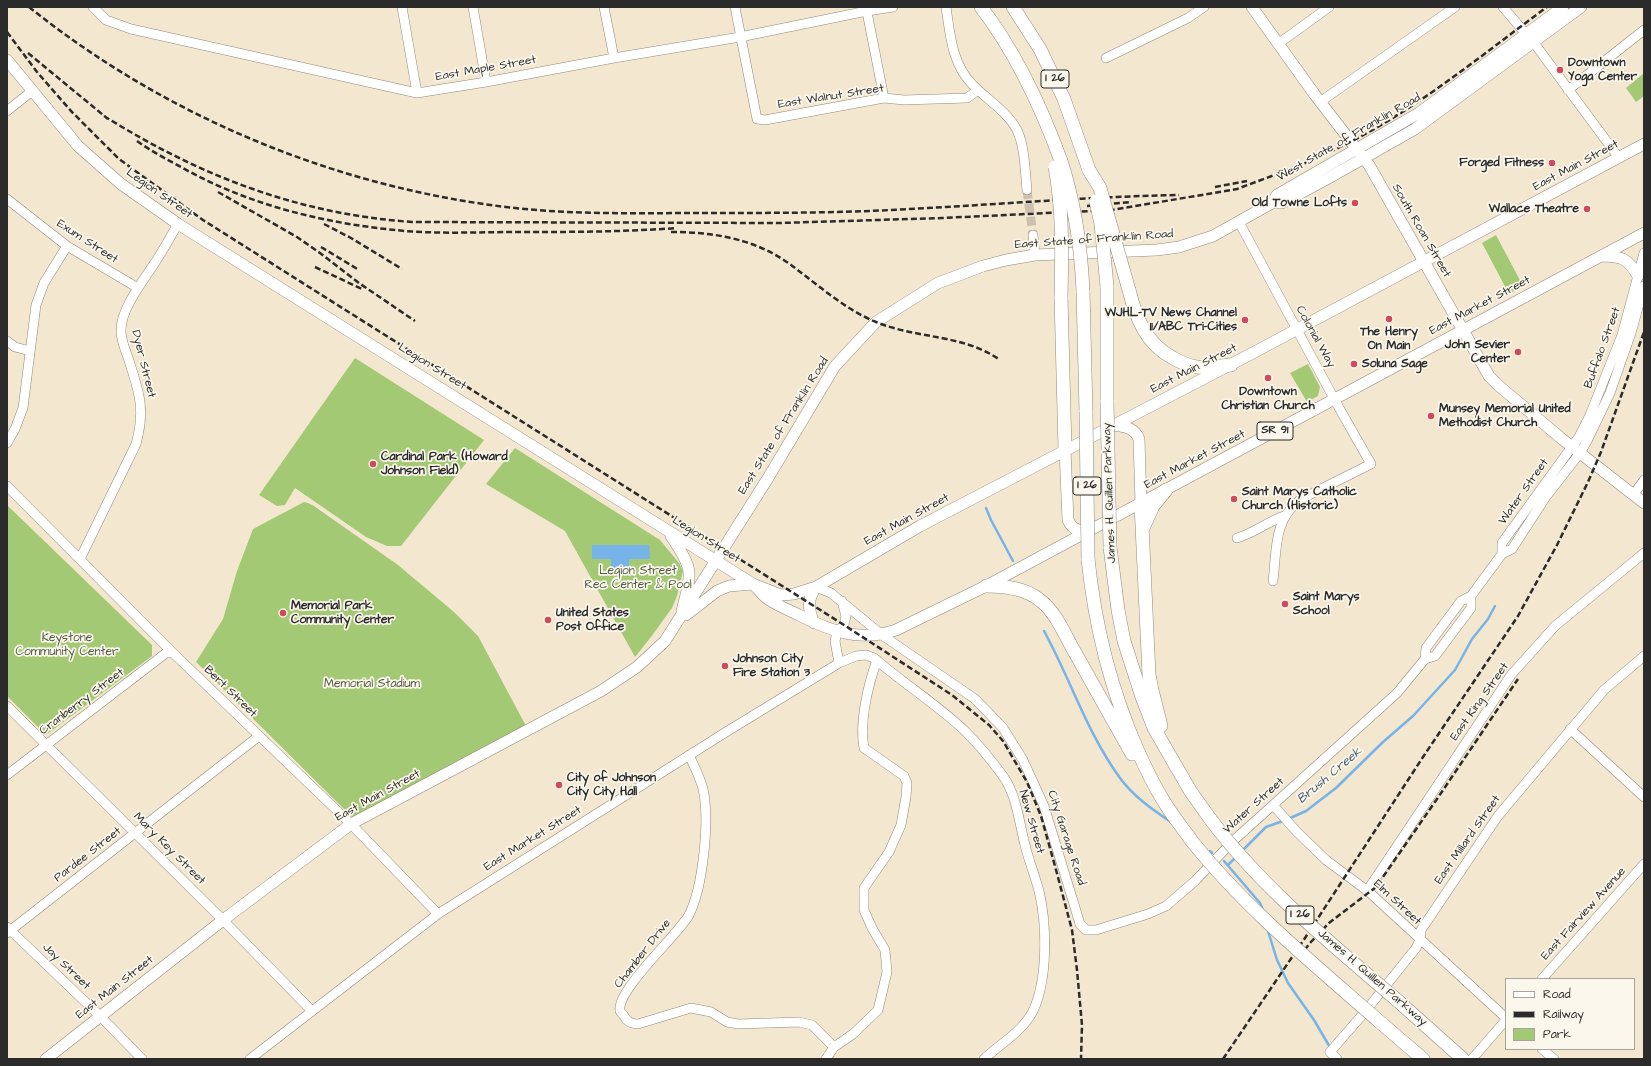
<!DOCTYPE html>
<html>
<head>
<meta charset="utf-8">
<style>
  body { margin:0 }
  #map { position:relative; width:1651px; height:1066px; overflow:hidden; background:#f4e7cf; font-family:"Architects Daughter",sans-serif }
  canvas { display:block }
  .frame { position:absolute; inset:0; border:8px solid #2b2b2b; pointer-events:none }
  .legend { position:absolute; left:1505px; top:978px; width:130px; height:72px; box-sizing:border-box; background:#fbf7ec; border:1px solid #a8a59f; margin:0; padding:5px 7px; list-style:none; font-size:12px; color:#2b2b2b }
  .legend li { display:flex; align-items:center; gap:8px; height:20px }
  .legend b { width:20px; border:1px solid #a8a59f }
</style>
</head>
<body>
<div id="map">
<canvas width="1651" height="1066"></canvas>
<div class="frame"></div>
<ul class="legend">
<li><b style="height:5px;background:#fff"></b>Road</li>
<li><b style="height:5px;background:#2b2b2b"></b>Railway</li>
<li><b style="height:11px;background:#a3c974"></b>Park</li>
</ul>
</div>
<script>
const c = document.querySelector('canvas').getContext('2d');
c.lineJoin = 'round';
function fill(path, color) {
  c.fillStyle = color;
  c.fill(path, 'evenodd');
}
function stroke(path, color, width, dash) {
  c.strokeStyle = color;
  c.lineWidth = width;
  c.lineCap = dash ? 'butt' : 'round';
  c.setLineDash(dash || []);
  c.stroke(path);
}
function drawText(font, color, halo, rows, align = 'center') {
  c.font = font + ' "Architects Daughter",sans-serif';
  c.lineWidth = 3.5;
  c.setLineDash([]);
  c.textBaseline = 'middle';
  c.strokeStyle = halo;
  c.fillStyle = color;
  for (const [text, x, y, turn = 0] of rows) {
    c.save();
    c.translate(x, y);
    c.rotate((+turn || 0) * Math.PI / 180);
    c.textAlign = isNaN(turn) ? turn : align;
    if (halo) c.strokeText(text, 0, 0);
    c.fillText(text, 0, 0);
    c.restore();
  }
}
fill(new Path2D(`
  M1644,73v23l-8,6 -10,-14z
  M1496,235l27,51 -14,8 -27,-51z
  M355,358l129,82 -83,106h-14l-21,-9 -71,-49 -10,17 -8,1 -18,-11z
  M1308,364l12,23 -2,9 -11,6 -17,-29z
  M515,448l145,92 19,23 4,8 -6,25 -5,12 -21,29 -16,20 -70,-126 -79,-47z
  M304,502l4,1 6,3 84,59 56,47 24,24 48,90 -173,92 -157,-156 27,-43 14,-48 16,-42z
  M7,505l145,140v11l-106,79 -39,-39z`), '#a3c974');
fill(new Path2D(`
  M592,545h57l1,14h-21v16h-18v-16h-19z`), '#76b3e8');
stroke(new Path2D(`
  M986,508l5,12 22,41
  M1044,631c27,49 43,102 76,147 13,18 33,32 51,44
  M1288,819l18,-8 30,-23 47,-46 30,-26 42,-46 17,-31 16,-20 7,-13
  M1243,850l23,-23 17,-6
  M1210,851l2,2
  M1224,861l36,42 3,7
  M1228,865l8,-8
  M1268,931l9,29 11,23 26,37 17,29`), '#76b3e8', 2.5);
stroke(new Path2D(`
  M1027,190l6,45`), '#ccc1ae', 9, [9, 4.5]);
const minor = new Path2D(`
  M93,7l13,13 25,9 286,64 69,-11 128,-24 126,-21 127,-26 26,-4
  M402,7l15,86
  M473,7l13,75
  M604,7l10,51
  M735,7l22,112 8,1 119,-22 20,2 63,-2 11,-8
  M866,7l18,91
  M946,7c4,27 6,57 26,77 14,15 35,27 45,46 8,17 8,41 10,60
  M1503,7l34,40 82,111
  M1278,44l51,-37
  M1106,58l82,-40 16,-11
  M1568,90l76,-60
  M1320,102l135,-95
  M7,111l25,-20
  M7,199l60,47 71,42
  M1239,222l99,184 33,58 -70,35c-28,21 -24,50 -28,82
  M1033,235l2,20
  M7,341l8,6 15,4
  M7,443l8,-14 8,-21 13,-103 8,-22 23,-37
  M7,486l166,167 178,171 87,90
  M1634,494l10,-14
  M1237,538c17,-5 30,-16 47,-22
  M1502,554v-11l77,-106 11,-22 32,-80 22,-82
  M80,559l56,-115c9,-32 4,-50 -6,-80 -3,-11 -9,-22 -9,-33 -1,-21 22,-50 33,-67 9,-13 16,-27 24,-40
  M816,587l15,6 51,42 93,64 28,29 20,32 21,46 36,118 6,6h10l52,-16 18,-8 29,-25 38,-40 40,-36 124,-112 28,-34 10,-3 36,-48v-12
  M1425,659l1,-11 35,-47 10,-5 31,-42 10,-5 33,-51 35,-45 7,-12 23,-48 21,-60 13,-47
  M839,663l-4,-22 2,-9 7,-7 2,-9 -4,-15
  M7,706l216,214 88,90
  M1570,729l74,68
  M689,755c5,11 11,22 14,34 7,31 0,98 -14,126 -11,20 -73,75 -69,96 1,2 3,3 4,5 3,6 8,8 14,8l53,-16 20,4 16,10 11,2 61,-2 13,3 22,22
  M7,775l159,-122h7
  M1273,805l24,27 29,28 43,32 137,126
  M1367,891l144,-216 44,-49 89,-73
  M7,927l93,89 42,43
  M7,933l252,-197
  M1542,979l102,-115
  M1542,1049l12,10
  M250,1059l188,-145 288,-182 113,-69 17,-7 10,-1 8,3c30,26 64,47 92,74 13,13 26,29 37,44 14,20 16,46 22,69 4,16 10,31 14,46 8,33 9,88 -6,120 -10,20 -33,33 -49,48
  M826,1059l8,-12 19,-13 25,-24 9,-38 -2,-22 -13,-22 -8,-18v-22l25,-36 12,-27 5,-28 1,-14 -3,-7 -40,-28c-5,-25 4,-63 13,-88
  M1337,1059l-7,-7 34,-39 52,-65 4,-8 1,-10 77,-114 106,-126 40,-34
  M1472,1059l34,-39`);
const major = new Path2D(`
  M1252,7l63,88 54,70 120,211 10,10 63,53 82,64
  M7,60l71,86 43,38 57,40 575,360c5,5 10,12 15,15 10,7 21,11 31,16 33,17 61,27 97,15l90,-44 658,-353
  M1272,203h10l43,-23 90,-51 166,-122
  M1601,256c20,0 27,2 37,20
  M1114,425c11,2 20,2 25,14l2,65
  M1065,450l3,70c4,10 11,10 21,13
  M671,536c23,35 21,35 11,75
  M686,615l31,-24 12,-5 24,-2 28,11 13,-1 22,-7 104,-61 329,-171 395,-211
  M814,623c-6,-14 -7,-23 2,-36
  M46,1059l177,-139 128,-96 250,-133 36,-24 28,-26 103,-163 67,-112 41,-44 62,-39 45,-17 23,-6 29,-5 122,-5 22,-3 34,-11 59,-33 5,-8 142,-82 144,-106`);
const highway = new Path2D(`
  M981,7c36,47 60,99 80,154
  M1013,7l27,42 24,50 25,71
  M1107,286v116
  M1129,290c7,28 17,54 44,68 7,4 16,8 24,9 11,1 23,-1 34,-2
  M1083,291l3,121
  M1061,297l4,153
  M1141,504l8,171 3,15 9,36
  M1144,526l9,-20 13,-16
  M1110,547l8,63 6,31 18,56 12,31 23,40 14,24 20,28
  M1088,559c7,67 22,129 49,190 8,18 16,35 26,51 8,14 19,27 28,40
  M986,586c19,0 40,2 55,15 15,12 23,32 32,48 20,35 39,70 59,105
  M1398,1001l65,58
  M1381,1023l42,36`);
stroke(minor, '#90897d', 10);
stroke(major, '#90897d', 12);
stroke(highway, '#90897d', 14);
stroke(minor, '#fff', 9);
stroke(major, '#fff', 11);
stroke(highway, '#fff', 13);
stroke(new Path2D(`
  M29,7c136,109 304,179 477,200 65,8 132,6 198,6 44,0 88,0 133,-1 114,-3 228,-15 342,-17
  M7,32l30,40 34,39 48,48 84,61 641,405 108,70 37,30 14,16 24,41 14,34 14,50 17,64 5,40 5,55 -1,34
  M28,53l80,66
  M104,116c96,60 194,98 308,106l368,1 162,-5 170,-8 125,-21 48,-18
  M137,141c14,10 29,18 44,26 69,39 146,57 224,64 37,3 75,1 112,1 53,0 106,0 160,-4
  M1279,172c17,-4 33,-12 48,-19 81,-36 149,-94 220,-146
  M1215,187l32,-6
  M218,192l79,45 23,16 39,30 56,38
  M1087,206l45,-4
  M324,224l27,14 51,31
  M671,232c43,0 85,7 120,33 27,20 55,45 85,57 41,17 87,12 124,38
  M321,247l38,23
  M315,267l47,22
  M1299,957l11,-14 19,-20 47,-36 61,-88 81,-120
  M1223,1059l82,-121 118,-181 95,-141 39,-71 31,-63 13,-30 43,-120`), '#2b2b2b', 2.5, [6, 3]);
const highwayBridge = new Path2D(`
  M1061,161c14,43 20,85 22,130
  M1055,167c8,43 7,86 6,130
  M1089,170l11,18 29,102
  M1096,201l5,23 6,62
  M1107,402l3,145
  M1086,412l2,147
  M1211,820c53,70 121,124 187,181
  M1191,840c55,69 124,125 190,183`);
stroke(highwayBridge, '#90897d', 14, []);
stroke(highwayBridge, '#fff', 13);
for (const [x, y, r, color] of [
  [1560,70,4,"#d1495b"],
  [1552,163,4,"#d1495b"],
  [1355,203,4,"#d1495b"],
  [1587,209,4,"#d1495b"],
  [1389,319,4,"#d1495b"],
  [1245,320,4,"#d1495b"],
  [1518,352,4,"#d1495b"],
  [1354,364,4,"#d1495b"],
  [1268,378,4,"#d1495b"],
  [1431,416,4,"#d1495b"],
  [373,464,4,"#d1495b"],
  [1234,499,4,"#d1495b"],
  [1285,604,4,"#d1495b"],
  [283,613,4,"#d1495b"],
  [548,620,4,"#d1495b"],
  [725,666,4,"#d1495b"],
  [559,785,4,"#d1495b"]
]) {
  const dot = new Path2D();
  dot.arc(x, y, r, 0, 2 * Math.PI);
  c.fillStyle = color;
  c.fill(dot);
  stroke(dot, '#fbf7ec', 1.5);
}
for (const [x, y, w] of [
  [1055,79,28],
  [1275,431,36],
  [1087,486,28],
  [1300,915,28]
]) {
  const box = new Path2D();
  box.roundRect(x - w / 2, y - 9, w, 18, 3);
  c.fillStyle = '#fbf7ec';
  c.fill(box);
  stroke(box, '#2b2b2b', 1);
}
drawText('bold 11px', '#2b2b2b', null, [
  ["I 26",1055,79],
  ["SR 91",1275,431],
  ["I 26",1087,486],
  ["I 26",1300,915]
]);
drawText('bold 12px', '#2b2b2b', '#fbf7ec', [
  ["Downtown",1568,63],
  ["Yoga Center",1568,77],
  ["Forged Fitness",1544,163,"right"],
  ["Old Towne Lofts",1347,203,"right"],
  ["Wallace Theatre",1579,209,"right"],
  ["WJHL-TV News Channel",1237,313,"right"],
  ["11/ABC Tri-Cities",1237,327,"right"],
  ["The Henry",1389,332,"center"],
  ["On Main",1389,346,"center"],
  ["John Sevier",1510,345,"right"],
  ["Center",1510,359,"right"],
  ["Soluna Sage",1362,364],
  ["Downtown",1268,392,"center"],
  ["Christian Church",1268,406,"center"],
  ["Munsey Memorial United",1439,409],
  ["Methodist Church",1439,423],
  ["Cardinal Park (Howard",381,457],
  ["Johnson Field)",381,471],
  ["Saint Marys Catholic",1242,492],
  ["Church (Historic)",1242,506],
  ["Saint Marys",1293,597],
  ["School",1293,611],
  ["Memorial Park",291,606],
  ["Community Center",291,620],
  ["United States",556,613],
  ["Post Office",556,627],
  ["Johnson City",733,659],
  ["Fire Station 3",733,673],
  ["City of Johnson",567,778],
  ["City City Hall",567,792]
], 'left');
drawText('12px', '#2b2b2b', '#fbf7ec', [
  ["East Maple Street",486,69,-10],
  ["East Walnut Street",831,97,-9],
  ["West State of Franklin Road",1349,138,-30],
  ["East Main Street",1576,166,-28],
  ["Legion Street",159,194,35],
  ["South Roan Street",1421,231,60],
  ["East State of Franklin Road",1094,240,-4],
  ["Exum Street",87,242,33],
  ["East Market Street",1480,306,-28],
  ["Colonial Way",1315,337,61],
  ["Buffalo Street",1603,348,-70],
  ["Dyer Street",143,364,76],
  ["Legion Street",432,367,32],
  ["East Main Street",1194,369,-27],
  ["East State of Franklin Road",784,426,-58],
  ["East Market Street",1195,460,-28],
  ["Water Street",1524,492,-55],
  ["James H. Quillen Parkway",1110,493,-92],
  ["East Main Street",907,520,-29],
  ["Legion Street",706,540,32],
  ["Bert Street",230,692,44],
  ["Cranberry Street",82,702,-37],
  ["East King Street",1480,702,-55],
  ["East Main Street",378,796,-29],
  ["Water Street",1254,806,-42],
  ["New Street",1031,822,74],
  ["City Garage Road",1066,838,72],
  ["East Market Street",533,839,-32],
  ["East Millard Street",1468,840,-55],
  ["Mary Key Street",169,849,45],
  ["Pardee Street",88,855,-38],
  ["Elm Street",1397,903,43],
  ["East Fairview Avenue",1584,914,-48],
  ["Chamber Drive",643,954,-52],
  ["Jay Street",66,967,44],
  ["James H. Quillen Parkway",1372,978,41],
  ["East Main Street",115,988,-38]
]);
drawText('12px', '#4f5a41', '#fbf7ec', [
  ["Legion Street",638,571],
  ["Rec Center & Pool",638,585],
  ["Keystone",67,638],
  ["Community Center",67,652],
  ["Memorial Stadium",372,684]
]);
drawText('italic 13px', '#455b6d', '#fbf7ec', [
  ["Brush Creek",1330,776,-40]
]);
</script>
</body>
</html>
